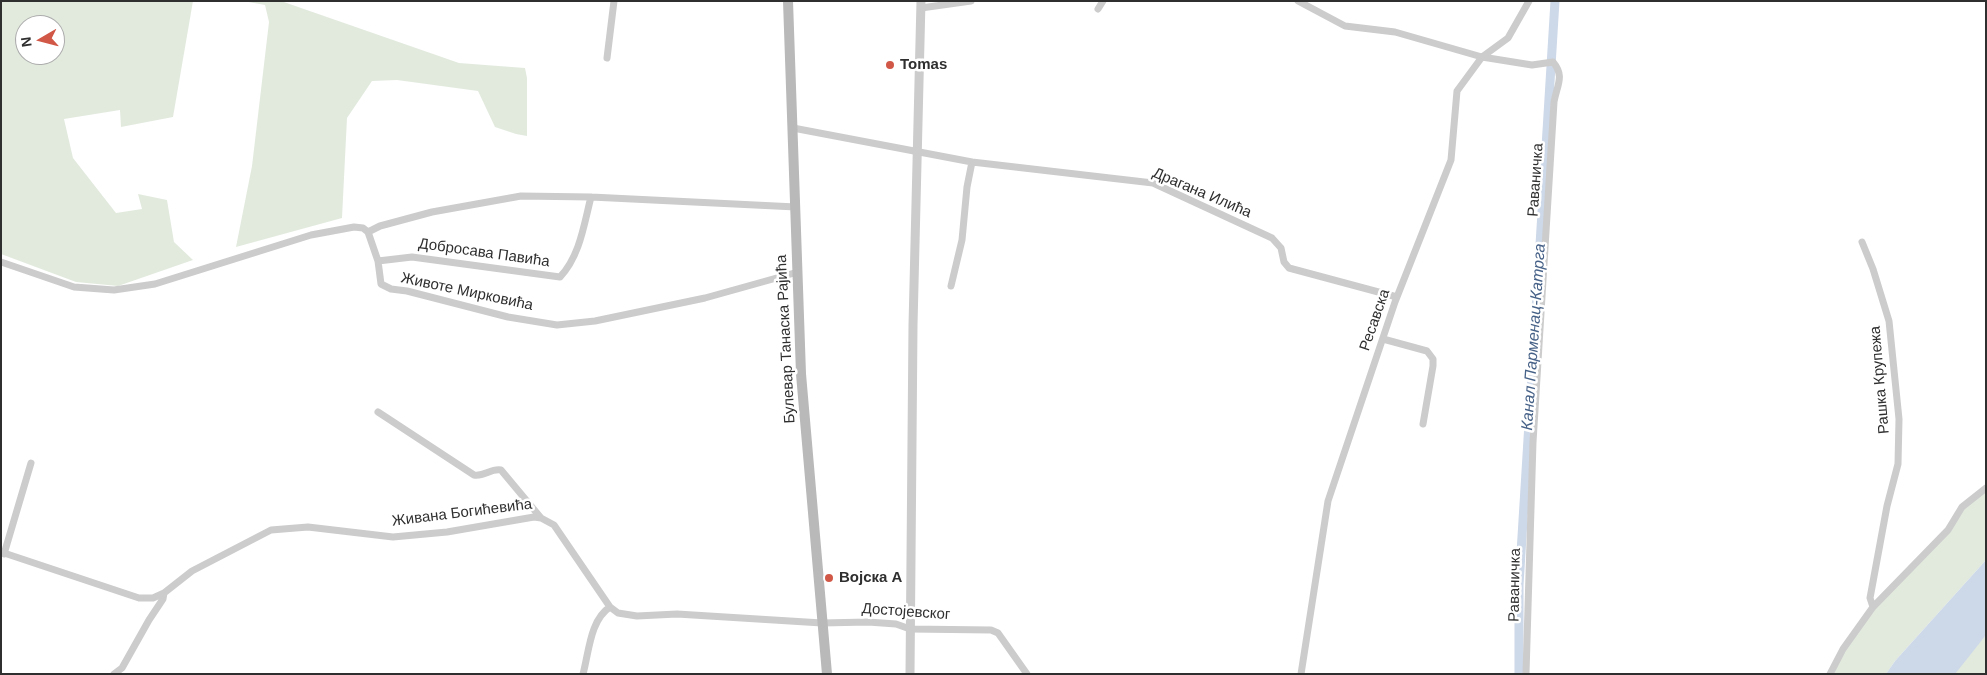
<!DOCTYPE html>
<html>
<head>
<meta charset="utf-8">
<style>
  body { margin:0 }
  #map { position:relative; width:1987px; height:675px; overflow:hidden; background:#fff; font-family:Helvetica,sans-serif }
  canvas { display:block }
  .frame { position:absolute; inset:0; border:2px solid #2f2f2f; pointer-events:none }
  .north { position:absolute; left:15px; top:15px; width:50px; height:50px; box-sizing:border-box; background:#fff; border:1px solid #acacac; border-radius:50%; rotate:262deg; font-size:14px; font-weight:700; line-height:20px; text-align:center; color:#2f2f2f }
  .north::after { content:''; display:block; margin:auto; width:18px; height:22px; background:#d15746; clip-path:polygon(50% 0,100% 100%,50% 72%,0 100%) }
</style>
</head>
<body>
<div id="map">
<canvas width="1987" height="675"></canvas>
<div class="frame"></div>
<div class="north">N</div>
</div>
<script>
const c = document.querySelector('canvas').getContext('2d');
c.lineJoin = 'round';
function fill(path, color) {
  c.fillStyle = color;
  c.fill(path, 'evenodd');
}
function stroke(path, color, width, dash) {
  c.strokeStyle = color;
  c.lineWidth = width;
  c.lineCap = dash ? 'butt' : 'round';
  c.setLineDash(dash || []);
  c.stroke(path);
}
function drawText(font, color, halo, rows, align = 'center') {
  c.font = font + ' Helvetica,sans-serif';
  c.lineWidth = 5;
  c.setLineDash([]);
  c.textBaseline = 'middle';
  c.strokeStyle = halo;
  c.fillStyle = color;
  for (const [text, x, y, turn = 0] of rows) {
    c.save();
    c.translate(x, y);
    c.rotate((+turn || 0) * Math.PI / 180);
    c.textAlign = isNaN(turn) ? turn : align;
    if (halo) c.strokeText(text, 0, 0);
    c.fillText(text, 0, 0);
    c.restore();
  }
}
fill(new Path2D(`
  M1,1h192l-20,116 -52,10 -1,-17 -56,9 9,39 43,55 26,-4 -4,-15 29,6 7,42 19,18 -75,26 -42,-4 -75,-28zM25,25h30v30h-30z
  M243,1h38l178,62 66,5 2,10v58l-11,-2 -21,-7 -17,-36 -81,-11 -25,1 -25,37 -5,100 -106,29 16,-81 17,-144 -4,-17z
  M1986,488v72l-91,101 -9,13h-56l43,-67 75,-77 14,-23z
  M1986,635v39h-31v-3z`), '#e2eade');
fill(new Path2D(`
  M1986,560v75l-31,39h-69l9,-13z`), '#cdd8e8');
stroke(new Path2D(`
  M1519,674v-89l36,-584`), '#cdd8e8', 9);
stroke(new Path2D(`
  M1298,1l47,25 50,6 87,25 50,8 21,-3c12,14 4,23 1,40l-21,340 -7,232
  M921,8l50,-7
  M1098,9l5,-8
  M607,58l7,-57
  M793,128l179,34 181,21 119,55 9,10 3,14 5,6 108,29
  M368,232l12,-6 52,-14 89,-16 70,1 205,10
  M1862,242l11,27 16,52 10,98 -1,45 -11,42 -17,92 3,9
  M378,261l34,-4 148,20c20,-21 24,-53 31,-80
  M1,262l73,25 40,3 41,-6 156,-49 43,-8 9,1 5,4 10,29 3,23 10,5 16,2 101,26 49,8 38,-4 110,-23 93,-26
  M951,286l11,-46 5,-53 5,-25
  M1383,339l44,12 6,8v7l-10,58
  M378,412l96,63c10,2 17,-7 27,-5l40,48
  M1,552l138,46h14l11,-5 28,-22 79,-41 37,-3 85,10 54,-5 87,-15 7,1 13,7 56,82 8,6 19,3 40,-2 145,9 46,-1 28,2 14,5 81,1 7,3 29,41
  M4,554l27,-91
  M114,674l8,-6 27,-48 14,-21 1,-6
  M583,674c6,-22 7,-54 27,-67
  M1301,674l27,-173 67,-199 56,-142 6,-69 25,-34 26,-19 21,-37
  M1830,674l13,-25 30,-42 75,-77 14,-23 24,-19`), '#ccc', 7);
stroke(new Path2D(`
  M910,674l3,-349 8,-324`), '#ccc', 9);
stroke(new Path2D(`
  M788,1l13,373 26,300`), '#b9b9b9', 10);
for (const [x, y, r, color] of [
  [890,65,5,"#d15746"],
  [829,578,5,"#d15746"]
]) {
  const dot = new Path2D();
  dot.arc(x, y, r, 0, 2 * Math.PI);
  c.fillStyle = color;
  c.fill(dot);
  stroke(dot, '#fff', 2);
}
drawText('bold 15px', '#2f2f2f', '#fff', [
  ["Tomas",900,65],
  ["Војска А",839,578]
], 'left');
drawText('15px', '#2f2f2f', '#fff', [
  ["Раваничка",1536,180,-86],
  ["Драгана Илића",1202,193,23],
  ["Добросава Павића",484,253,8],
  ["Животе Мирковића",467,292,12],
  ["Ресавска",1375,320,-71],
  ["Булевар Танаска Рајића",786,339,-93],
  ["Рашка Крупежа",1880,380,-95],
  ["Живана Богићевића",462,513,-7],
  ["Раваничка",1515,585,-89],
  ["Достојевског",906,612,4]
]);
drawText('italic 16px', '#466187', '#fff', [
  ["Канал Парменац-Катрга",1534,337,-86]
]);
</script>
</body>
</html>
